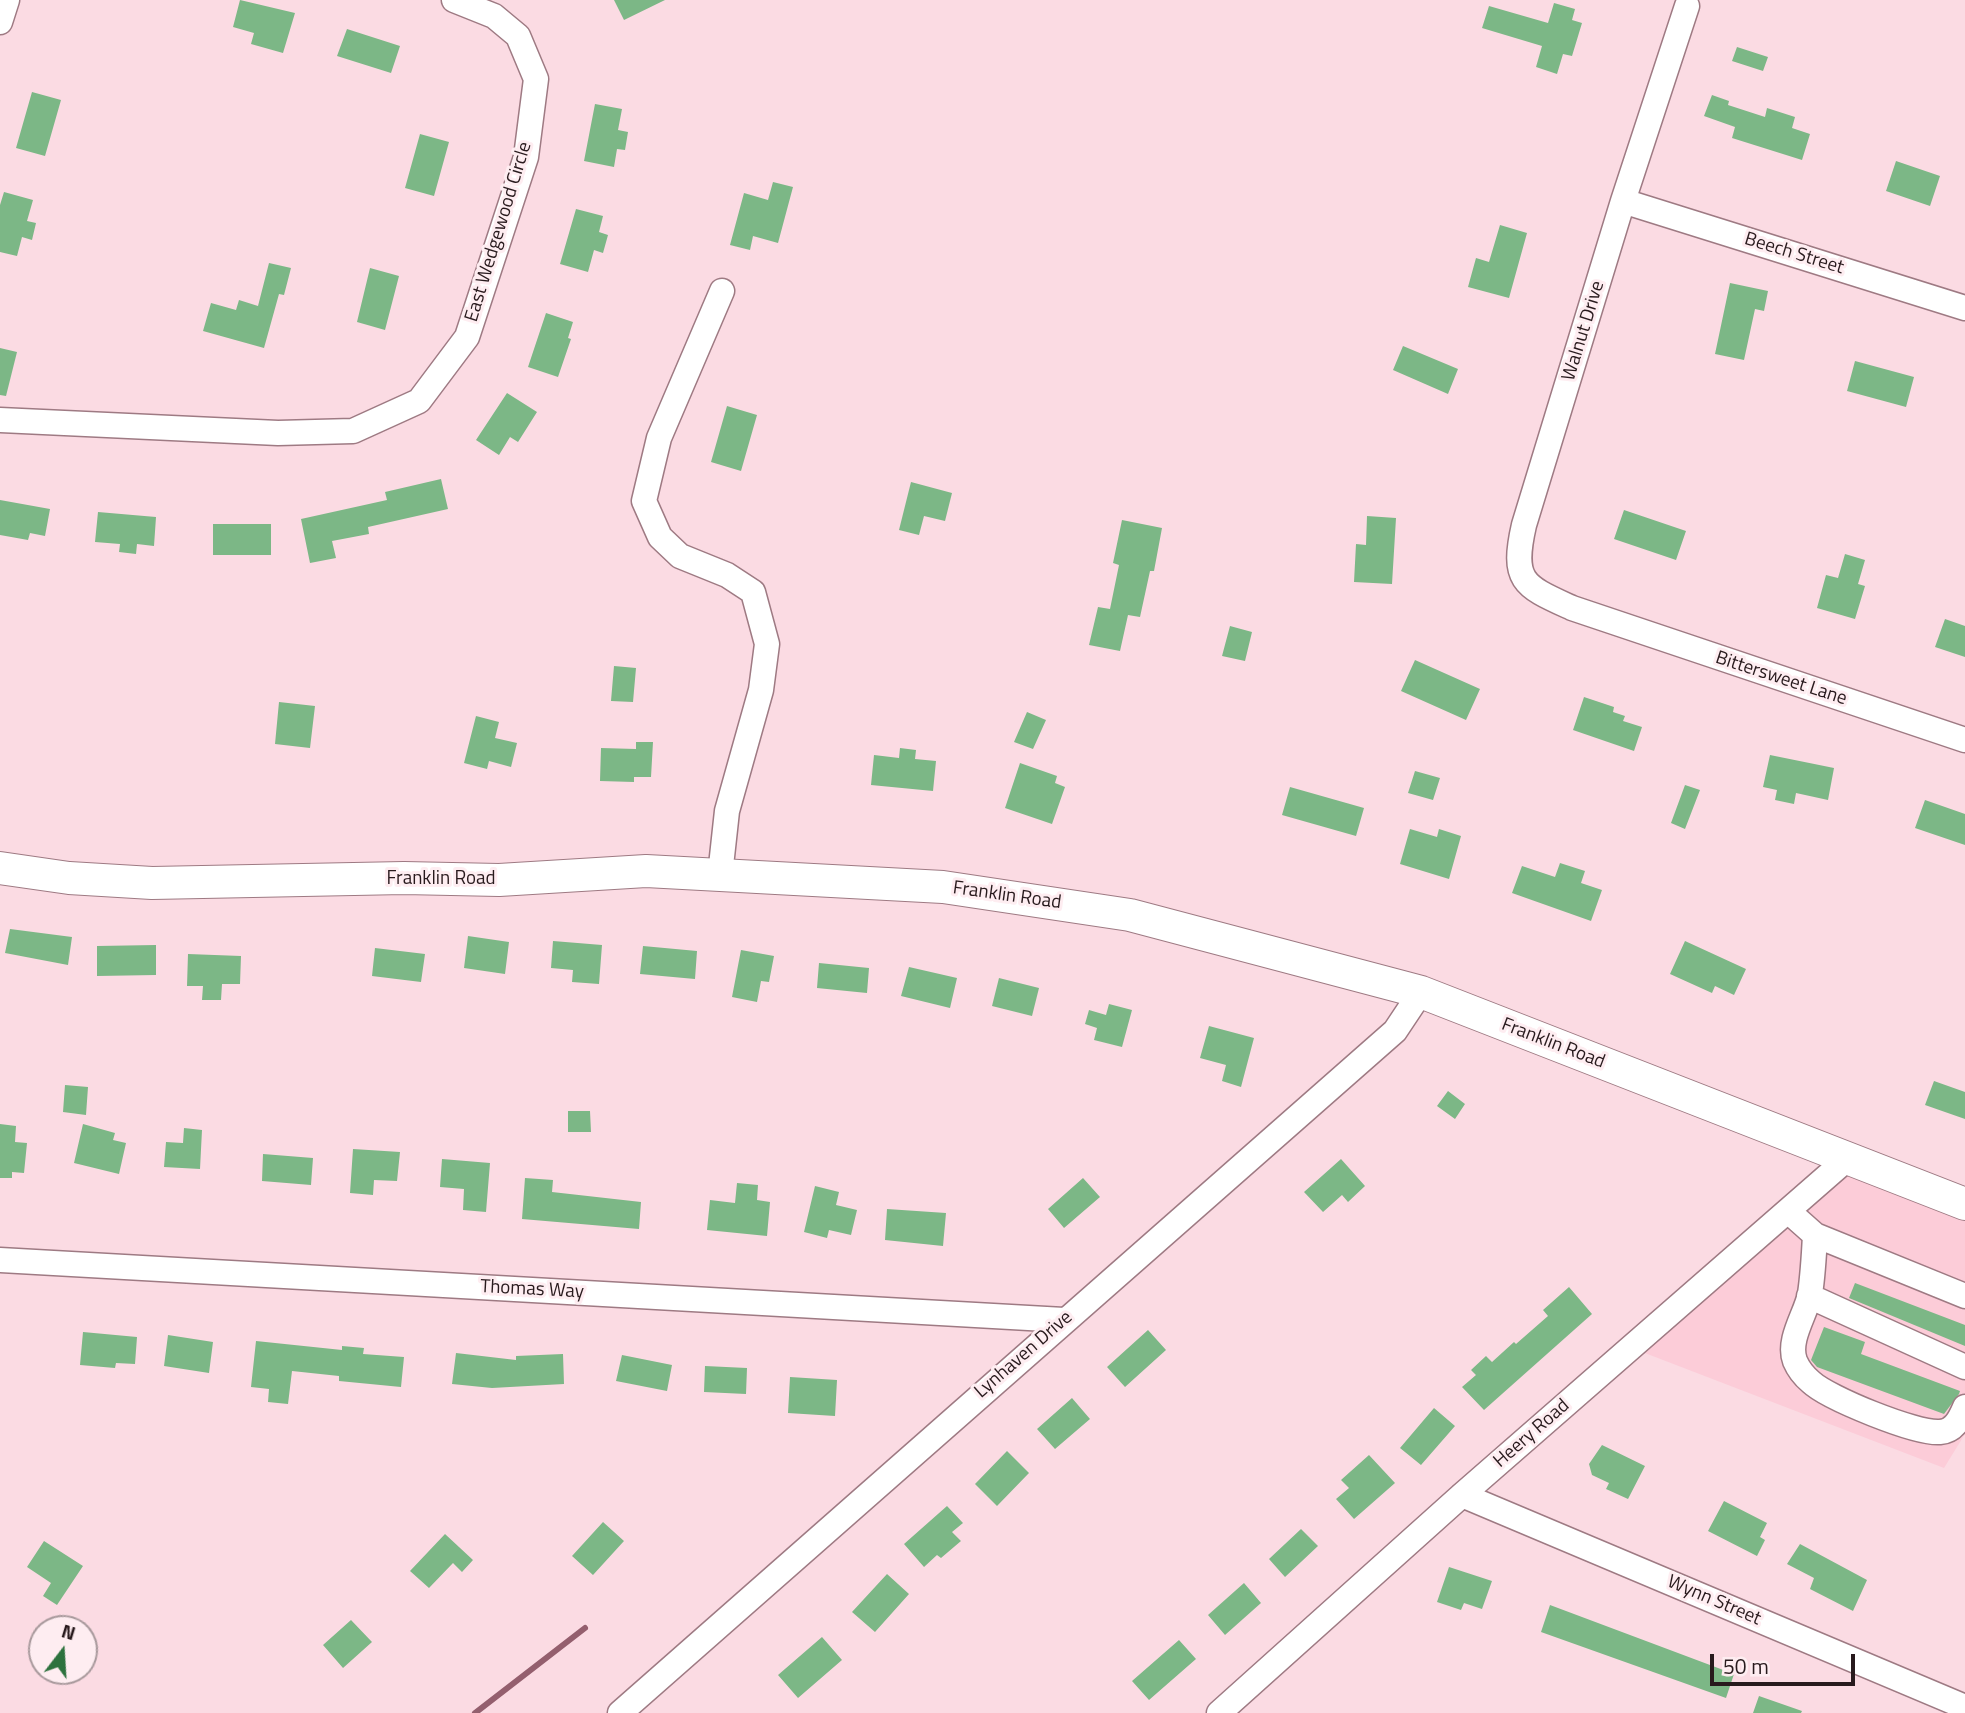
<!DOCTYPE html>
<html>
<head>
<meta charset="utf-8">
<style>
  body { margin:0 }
  #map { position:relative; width:1965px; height:1713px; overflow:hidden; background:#fbdbe3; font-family:"Titillium Web",sans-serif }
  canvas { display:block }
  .north { position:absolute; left:28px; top:1615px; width:70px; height:70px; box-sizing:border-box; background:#feedf1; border:2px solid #a8999c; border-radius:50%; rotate:17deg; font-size:19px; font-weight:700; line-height:28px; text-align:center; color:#281a1d }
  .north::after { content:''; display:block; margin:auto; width:24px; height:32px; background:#2d723e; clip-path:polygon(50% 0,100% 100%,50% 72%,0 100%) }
  .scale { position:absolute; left:1710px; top:1654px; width:145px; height:32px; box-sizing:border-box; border:4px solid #281a1d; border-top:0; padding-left:9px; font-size:21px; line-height:24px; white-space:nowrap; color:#281a1d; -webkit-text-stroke:5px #feedf1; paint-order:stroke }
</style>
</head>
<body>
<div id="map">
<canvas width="1965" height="1713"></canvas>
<div class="north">N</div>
<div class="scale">50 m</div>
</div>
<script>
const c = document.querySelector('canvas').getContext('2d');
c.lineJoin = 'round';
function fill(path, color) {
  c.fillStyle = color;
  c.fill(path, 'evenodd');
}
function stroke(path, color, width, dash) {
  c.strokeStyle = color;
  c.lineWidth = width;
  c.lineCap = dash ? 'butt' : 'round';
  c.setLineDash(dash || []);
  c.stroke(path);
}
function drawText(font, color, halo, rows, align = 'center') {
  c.font = font + ' "Titillium Web",sans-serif';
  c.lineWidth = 6;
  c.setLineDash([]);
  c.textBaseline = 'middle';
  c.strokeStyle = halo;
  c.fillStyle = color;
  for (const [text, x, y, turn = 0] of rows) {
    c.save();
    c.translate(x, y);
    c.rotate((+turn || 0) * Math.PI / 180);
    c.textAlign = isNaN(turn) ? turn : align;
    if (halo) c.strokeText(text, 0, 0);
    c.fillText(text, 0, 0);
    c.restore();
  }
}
fill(new Path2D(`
  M1847,1153l118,51v230l-21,34 -307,-118z`), '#fcccd8');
stroke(new Path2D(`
  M475,1713l110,-85`), '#945f6e', 6);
fill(new Path2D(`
  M240,0l55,13 -12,40 -32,-9 3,-11 -21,-6z
  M614,0h51l-41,20z
  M1554,3l21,6 -3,11 10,3 -10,33 -9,-2 -6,20 -21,-7 6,-21 -60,-18 7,-22 59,17z
  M347,29l53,17 -9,27 -54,-17z
  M1737,47l31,10 -5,14 -31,-10z
  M32,92l29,8 -16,56 -29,-8z
  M1712,95l17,6 -1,4 37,12 2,-9 28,9 -3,11 18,6 -8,26 -70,-22 3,-11 -31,-11z
  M595,104l27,5 -4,21 10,2 -3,18 -8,-1 -3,18 -30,-6z
  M420,134l29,8 -15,54 -29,-8z
  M1896,161l44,15 -10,30 -44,-15z
  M773,182l20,5 -15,56 -25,-7 -3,14 -20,-5 14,-52 24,7z
  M4,192l29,8 -6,21 9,2 -4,17 -10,-3 -5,19 -17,-4v-47z
  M576,209l27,7 -4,16 9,3 -5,18 -9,-3 -6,22 -28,-8z
  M1500,225l27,8 -18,65 -41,-11 8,-29 13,4z
  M269,263l22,5 -7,27 -5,-1 -15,54 -61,-17 8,-28 25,7 3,-10 19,6z
  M370,268l29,8 -14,54 -28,-8z
  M1730,283l38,8 -4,20 -9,-2 -11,51 -29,-6z
  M546,313l27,9 -5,16 3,1 -13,38 -30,-10z
  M1403,346l55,23 -10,25 -55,-24z
  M0,348l17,4 -11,44 -6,-1z
  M1855,361l59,16 -8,30 -59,-16z
  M507,393l30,19 -19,30 -8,-5 -11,18 -23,-15z
  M727,406l30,9 -16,56 -30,-9z
  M441,479l7,30 -80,18 1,7 -37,7 4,17 -26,5 -9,-44 86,-19 -2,-8z
  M911,482l41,11 -7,28 -21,-5 -5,19 -20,-5z
  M0,500l50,9 -5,27 -15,-3 -2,7 -28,-5z
  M1624,510l62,21 -10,29 -62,-21z
  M98,512l58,5 -2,29 -17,-2 -1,10 -17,-2 1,-8 -25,-2z
  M1367,516l29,2 -4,66 -38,-2 2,-38 10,1z
  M1122,520l40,8 -8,43h-4l-10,46 -12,-2 -8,36 -31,-6 9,-38 12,2 9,-44 -6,-2z
  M213,524h58v31h-58z
  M1845,554l20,6 -7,24 7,2 -10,33 -38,-11 9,-33 12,3z
  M1945,619l20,7v31l-30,-10z
  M1230,626l22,6 -7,29 -23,-5z
  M1415,660l65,29 -14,31 -65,-29z
  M614,666l22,2 -3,34 -22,-1z
  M1584,697l30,10 -1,5 12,4 -2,5 19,6 -8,24 -61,-21z
  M279,702l36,4 -5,42 -35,-4z
  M1027,712l19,8 -13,29 -19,-7z
  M476,716l23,6 -4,16 22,5 -6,24 -22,-6 -2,8 -23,-6z
  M636,742h17l-2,35h-17v5l-34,-1 1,-33 35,1z
  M900,748l16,2 -1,9 21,2 -3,30 -62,-6 3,-30 25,3z
  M1770,755l64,13 -6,32 -32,-7 -2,11 -19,-4 2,-10 -14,-3z
  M1020,763l37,13 -2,7 10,4 -13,37 -47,-16z
  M1415,771l25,7 -7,22 -25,-7z
  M1685,785l15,5 -15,39 -14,-6z
  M1290,787l74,21 -8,28 -74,-21z
  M1925,800l40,14v31l-50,-17z
  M1410,829l27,8 2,-8 22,7 -12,43 -49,-15z
  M1560,863l25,8 -4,12 21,7 -11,31 -79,-28 10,-27 33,11z
  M10,929l62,8 -4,28 -63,-12z
  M468,936l41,6 -4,32 -41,-6z
  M553,941l49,4 -3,39 -27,-2 1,-12 -22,-2z
  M1685,941l61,28 -12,26 -19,-9 -3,7 -42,-19z
  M156,945v30l-59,1v-30z
  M643,946l54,5 -2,28 -55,-5z
  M375,948l50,6 -4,28 -49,-6z
  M741,950l33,6 -5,26 -8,-1 -4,21 -25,-5z
  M188,954l53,2 -1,28h-18l-1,16h-19l1,-14h-16z
  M819,963l50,5 -2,25 -50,-5z
  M909,967l48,11 -7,30 -49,-12z
  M999,978l40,10 -7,28 -40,-10z
  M1109,1004l23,6 -10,37 -28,-7 3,-12 -12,-4 4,-14 17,5z
  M1209,1026l45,12 -13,49 -19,-6 4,-16 -26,-7z
  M1934,1081l31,11v27l-40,-14z
  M65,1085l23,2 -2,28 -23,-3z
  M1448,1091l17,13 -10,15 -18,-13z
  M568,1111h22l1,21h-23z
  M0,1124l16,2 -1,16 12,1 -3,30 -12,-1v6h-12z
  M83,1124l32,9 -2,7 13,3 -7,31 -45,-11z
  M184,1128l18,2 -2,39 -36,-2 2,-25 17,1z
  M353,1149l47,3 -3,29 -23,-1 -1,15 -23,-2z
  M263,1154l50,4 -2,27 -49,-4z
  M442,1159l48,4 -4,49 -23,-2 1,-21 -24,-2z
  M1341,1159l24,27 -17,16 -6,-7 -19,17 -19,-20z
  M525,1178l28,2 -1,12 89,10 -2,27 -117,-10z
  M1083,1178l17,19 -36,31 -16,-19z
  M737,1183l21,2 -1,15 13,2 -3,34 -60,-6 3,-30 25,3z
  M815,1186l24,6 -3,13 21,5 -6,25 -22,-5 -2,8 -23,-6z
  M887,1209l59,4 -3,33 -58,-6z
  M1855,1283l110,42v21l-116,-48z
  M1569,1287l23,27 -108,96 -22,-23 14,-12 -5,-5 15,-14 6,6 22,-20 2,2 32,-28 -5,-6z
  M1824,1327l41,15 -4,12 99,37 -1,3 -15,20 -127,-47 -6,-7z
  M1148,1330l18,20 -41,37 -18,-20z
  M83,1332l54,5 -2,27 -19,-1 -1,5 -35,-3z
  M168,1335l45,7 -4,31 -45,-7z
  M256,1341l86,9v-4l22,2 -1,6 41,3 -3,30 -62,-6v-5l-47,-5 -4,33 -20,-2 1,-13 -18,-2z
  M456,1353l60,7v-4l47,-2 1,30 -72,4 -40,-4z
  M622,1355l50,10 -5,26 -51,-10z
  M705,1366l42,2 -1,26 -42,-2z
  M790,1377l47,3 -2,36 -47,-3z
  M1072,1398l18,21 -35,30 -18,-20z
  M1434,1408l21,18 -34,39 -21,-17z
  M1602,1445l43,21 -17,33 -22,-10 3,-6 -17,-8 -3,-11z
  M1007,1451l22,22 -32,33 -22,-22z
  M1369,1455l26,28 -41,36 -18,-20 13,-11 -8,-8z
  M1724,1501l43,22 -7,14 5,3 -8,16 -49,-25z
  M947,1506l16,17 -11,9 9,9 -20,17 -4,-3 -13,12 -20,-23z
  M603,1522l21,19 -31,34 -21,-19z
  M1301,1529l17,17 -33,31 -16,-18z
  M445,1534l28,26 -11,12 -9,-9 -24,25 -19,-17z
  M44,1541l39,25 -26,39 -14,-9 8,-13 -24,-16z
  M1800,1544l67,36 -14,31 -43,-22 4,-11 -27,-14z
  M1449,1567l43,14 -10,28 -18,-6 -3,7 -24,-8z
  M887,1574l22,20 -34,38 -23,-20z
  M1244,1583l17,20 -36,32 -17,-20z
  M1550,1605l184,69 -8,24 -185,-66z
  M351,1620l21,22 -29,26 -20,-23z
  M822,1637l20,23 -44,38 -20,-23z
  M1179,1640l17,19 -47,41 -17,-19z
  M1759,1696l43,15 -1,2h-48z`), '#7cb786');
const minor = new Path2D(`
  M1687,6l-64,195 -99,324c-13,57 0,61 48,83l393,132
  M0,22l7,-22
  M1623,201l342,107
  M0,420l278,13 75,-2 66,-30 48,-64 59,-180 10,-78 -18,-43 -24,-20 -40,-16
  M720,875l7,-64 34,-121 6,-46 -14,-52 -26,-17 -47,-19 -20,-19 -16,-36 15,-63 63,-147
  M1788,1211l27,24 150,61
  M1815,1235c-1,20 -2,39 -5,59 -4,20 -23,46 -15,67 3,7 10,16 16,21 17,16 105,52 129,50 14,-1 20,-13 25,-25
  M0,1260l1064,60
  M1809,1296l156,71
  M1462,1495l503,212
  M620,1713l775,-682 26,-39
  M1219,1713l243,-218 385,-336`);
const major = new Path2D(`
  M0,868l69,10 83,5 252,-5 95,2 147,-9 297,16 187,28 291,77 544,212`);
stroke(minor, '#9e7a83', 27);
stroke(major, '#9e7a83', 34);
stroke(minor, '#fff', 24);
stroke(major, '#fff', 32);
drawText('19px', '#281a1d', '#feedf1', [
  ["East Wedgewood Circle",499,232,-73],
  ["Beech Street",1794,254,17],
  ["Walnut Drive",1584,331,-73],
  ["Bittersweet Lane",1781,679,18],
  ["Franklin Road",441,879],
  ["Franklin Road",1007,896,8],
  ["Franklin Road",1553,1044,21],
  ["Thomas Way",532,1290,3],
  ["Lynhaven Drive",1024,1355,-41],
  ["Heery Road",1532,1434,-41],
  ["Wynn Street",1714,1601,23]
]);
</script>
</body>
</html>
